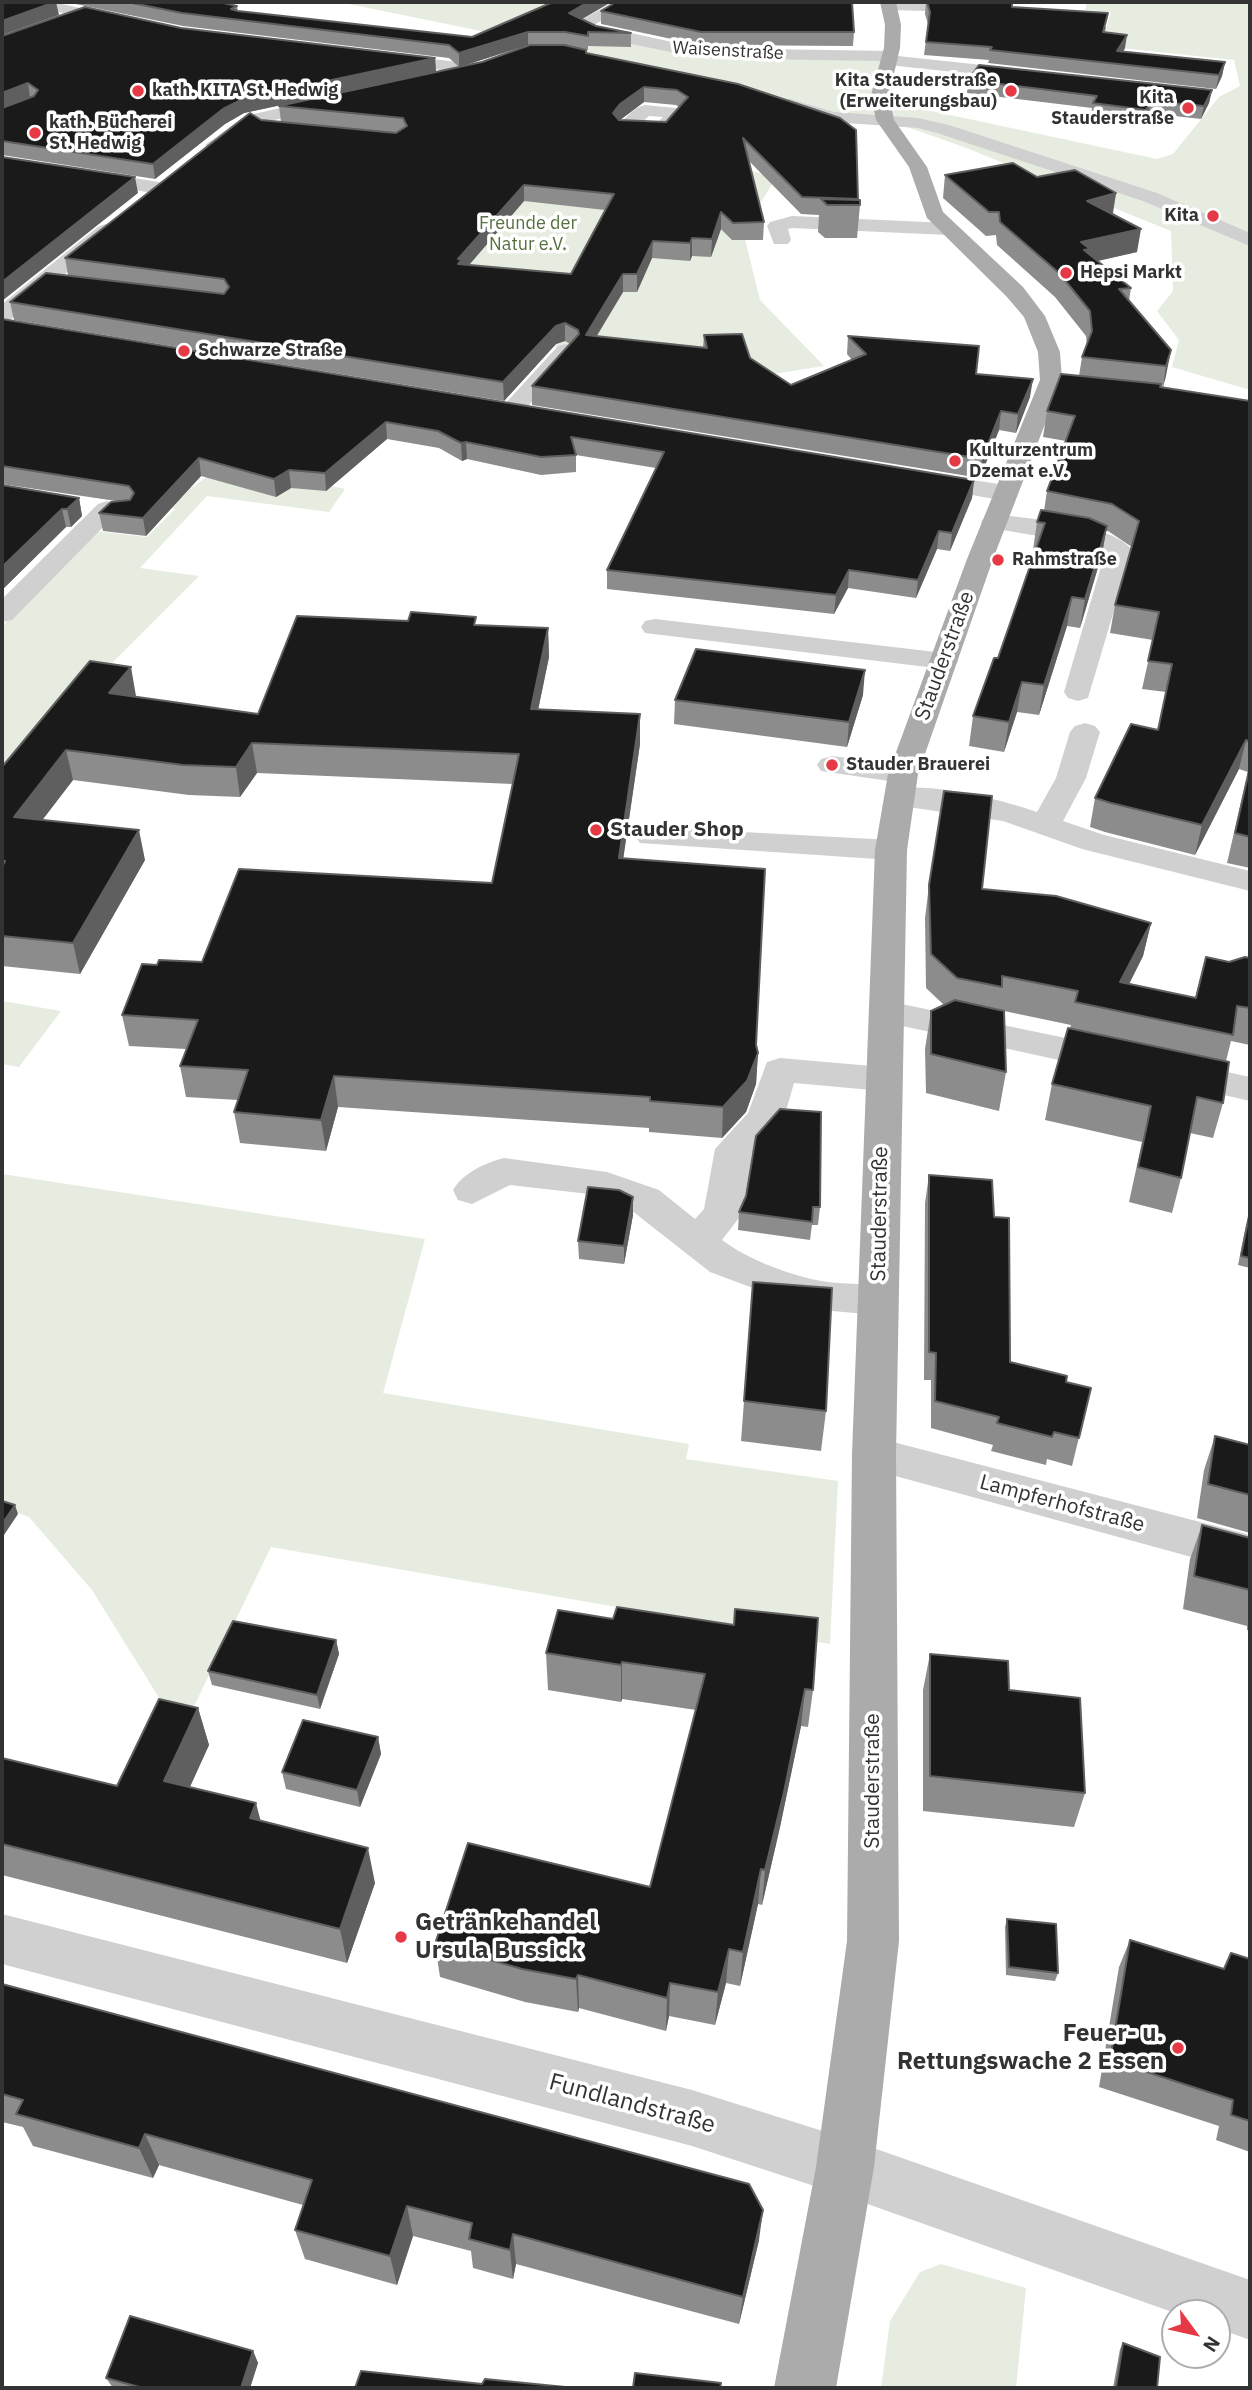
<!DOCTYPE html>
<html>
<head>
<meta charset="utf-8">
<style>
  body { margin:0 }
  #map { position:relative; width:1252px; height:2390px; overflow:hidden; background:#fff; font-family:"IBM Plex Sans",sans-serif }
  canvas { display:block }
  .frame { position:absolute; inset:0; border:4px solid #333; pointer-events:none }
  .north { position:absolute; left:1161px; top:2299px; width:70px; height:70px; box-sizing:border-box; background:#fff; border:2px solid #adadad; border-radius:50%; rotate:123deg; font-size:19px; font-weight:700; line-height:28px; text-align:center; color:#333 }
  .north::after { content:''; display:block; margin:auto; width:24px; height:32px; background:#e63946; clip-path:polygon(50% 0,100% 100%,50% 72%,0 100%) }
</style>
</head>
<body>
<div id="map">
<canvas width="1252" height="2390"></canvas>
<div class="frame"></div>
<div class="north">N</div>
</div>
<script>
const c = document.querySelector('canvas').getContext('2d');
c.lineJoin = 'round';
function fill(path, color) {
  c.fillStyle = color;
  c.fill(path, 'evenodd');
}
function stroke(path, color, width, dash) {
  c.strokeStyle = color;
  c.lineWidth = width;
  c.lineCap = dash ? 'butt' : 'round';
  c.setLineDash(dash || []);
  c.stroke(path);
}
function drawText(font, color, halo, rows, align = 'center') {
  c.font = font + ' "IBM Plex Sans",sans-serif';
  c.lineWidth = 7;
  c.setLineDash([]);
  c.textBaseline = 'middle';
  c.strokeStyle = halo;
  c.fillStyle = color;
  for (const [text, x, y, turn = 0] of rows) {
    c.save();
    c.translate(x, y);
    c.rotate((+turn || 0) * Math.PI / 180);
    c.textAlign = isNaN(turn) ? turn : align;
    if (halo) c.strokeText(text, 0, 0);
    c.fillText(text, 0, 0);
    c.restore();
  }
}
fill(new Path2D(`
  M339,2h287l-54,23 123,27 194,5 -5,62 -43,-2 -311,-72v-4z
  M1087,2h163v388l-78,-23 7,-27 -22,-29 16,-20 -2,-60 -207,-84 -77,-27 -6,-25 28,-1 8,14 240,51 16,-5 46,-57 21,-11 -6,-26 -141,-15 11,-10 7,-23 -26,-2z
  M407,128l326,37 43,13 -23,37 -14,-1 21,86 64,66 -57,9 -307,-41z
  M227,462l118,27 -16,23 -122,-16 -67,72 59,8 -93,93 -104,136v-179l93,-95 52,6 28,-28 -11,-1z
  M2,1001l59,10 -42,56 -17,-3z
  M2,1174l423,65 -42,154 306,51 -3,15 152,22 -8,163 -559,-97 -90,186 -89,-143 -63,-73 -27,-10z
  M941,2264l85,24 -10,100h-135l9,-67 30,-49z`), '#e6ecdf');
fill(new Path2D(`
  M25,2h28l76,17 2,3 -8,5 -96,-22z
  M615,2h20l-41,23 106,23 190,3 8,5 131,14 9,5 -9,5 -141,-15 -8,-4 -180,-3 -103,-21 -25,-12z
  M883,2h79l8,5 -8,5 -73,-2 -6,-2z
  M384,53l98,12 9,5 -9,5 -104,-13 -2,-4z
  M329,97l9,5 -3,4 -78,18 -36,25 -7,2 -9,-6 40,-29z
  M790,99l44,13 84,6 31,7 208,68 93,40v13l-107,-45 -206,-68 -19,-5 -86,-6 -48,-14 -3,-4 3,-4z
  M645,105l31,3 9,5 -19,22 -47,-2 -3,-4c7,-9 18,-22 29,-24zM649,116l14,1 -8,8 -15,-1z
  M2,157l157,25 10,6 -10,6 -157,-25z
  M792,216l156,7 10,6 -10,6 -156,-7 -4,1 3,11 -3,4h-14l-7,-18 3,-4z
  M106,224l10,6 -3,4 -103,86 -8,1v-17l97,-78z
  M566,344l8,2 3,5 -3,5 -56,61h-16l-4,-5 4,-5 56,-61z
  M921,472l84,13 9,3 4,5 -4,5 -9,3 -93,-17 -3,-5 3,-5z
  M107,501l9,3 4,5 -4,5 -104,106 -10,2v-23l96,-95z
  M994,514c32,5 119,9 138,36l-44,148 -10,3 -10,-3 -4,-6 41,-139 -20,-9 -100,-17 -4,-5 4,-5z
  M655,619l289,34 10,2 4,6 -4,6 -10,2 -299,-36 -4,-6 4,-6z
  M1085,723l10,3 5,6 -14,46 -23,43 41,14 146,36v20l-168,-42 -79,-28 -115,-17 -4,-7 4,-7c39,-9 111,9 149,22l19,-34 14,-46 5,-6z
  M832,756l71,9 11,3 4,6 -4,6 -11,3 -82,-12 -4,-6 4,-6z
  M651,827l240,13 11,3 5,7 -5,7 -11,3 -251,-17 -5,-7 5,-7z
  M887,1001l227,47 13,4 5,8 -5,8 -13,4 -239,-52 -6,-8 6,-8z
  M780,1058l103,9 13,3 5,9 -5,9 -13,3 -89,-8 -10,35 -32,35 -10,61 -20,26c24,18 60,32 89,39 27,7 55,2 81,10l6,11 -6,11 -14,4 -69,-6 -99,-37 -79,-62 -42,-16 -79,-9 -38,19 -14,-4 -5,-10c10,-17 32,-27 51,-32l103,14 52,18 36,29 9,-10 11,-60 33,-36 19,-51z
  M1176,1061l74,16v24l-87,-20 -5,-8 5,-8z
  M874,1437l376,98v38l-391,-107 -7,-12 7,-12z
  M2,1914l690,176 153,48 405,142v60l-33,-12v-15h-42l-330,-117 -153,-50 -690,-182z`), '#d0d0d0');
fill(new Path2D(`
  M880,2h16l5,23 -1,23 -11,47 5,25 33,47 16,45 80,75 22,29 15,36 2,28 -69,179 -75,215 -11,76 -11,604 3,487 -25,226 -38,221h-62l42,-221 31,-226 5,-487 23,-604 13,-76 79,-215 73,-179 -2,-28 -14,-35 -17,-20 -80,-79 -18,-51 -33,-47 -5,-25 13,-47 1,-23z`), '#ababab');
fill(new Path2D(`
  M66,2h153l18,4 1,5 234,26 81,-35h58l-29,17 14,7 35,7v14l-43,-1v4l-23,-5h-37l-68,22 126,-14 152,31 120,115 2,6 -3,33h-32l-7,-6 1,-17 -18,-1 -52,-53 15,61 -1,18h-31l-11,-11 -10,28 -19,-1 -2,5 -38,-3 -15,34h-14l-26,44 106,12 1,-13 46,23 41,27 61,-25 -5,-6 1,-18 128,38 54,23 -14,36 -17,-3 -19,48 -448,-73v-19l38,-42 -5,-3 -9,3 -52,57 -490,-81 -4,-18 58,-27 -3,-17 196,-138 20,2 -2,-16 132,-29 -167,36 -19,11 -70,55 -153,-24v-119l179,-8 254,30 1,14 23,-5 -10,-9 -266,-32zM644,102l32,3 3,2 -13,15 -46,-2zM524,201l81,9 -34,64 -102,-9z
  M926,2l86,5 94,20 -1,5 20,16 -2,4 102,10 -3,14 -6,13 -228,-26 1,-3 -65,-5 4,-31 -3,-10z
  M601,11l253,21 -1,14 -153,-1 -99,-21z
  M968,80l244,10 -3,13 -8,16 -53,-6 -4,10 -53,-7 1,-8 -125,-15z
  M945,175l92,2 79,16 -3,21 24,38 -39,9 33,27 -2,13 42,49 -9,38 88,13v467l-23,-5 21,-91 -9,-3 -44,86 -90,-23 -15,-5 5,-29 63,-68 8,-38 -24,-3 11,-49 -43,-7 5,-28 17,-58 -24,-16h-2l-4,23 -22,74 -13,-2 -28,89 -22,-3 -13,40 -35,-6 4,-30 25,-58 38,-107 -3,-1 4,-28 7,-11 3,-20 19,-50 -23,-4 4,-26 32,-35 3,-19 5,-12 -1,-9 -31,-39 -58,-52 -1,-10 -10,1 -43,-38z
  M2,319l972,161 -2,18 -22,53 -13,-2 -21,49 -68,-10 -14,26 -227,-25v-19l49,-102 -80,-13v17l-35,3 -74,-16 -5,2 -23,-13 -52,-9 -61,52 -35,-3 -15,9 -75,-21 -55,60 -43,-5 -4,-18 17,-12 -114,-17z
  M2,485l77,13 3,18 -11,11h-5l-64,63z
  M476,625l72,3 1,29 -11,53 102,4v30l-17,114 133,187 2,8 -2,31 -10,28 -24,26 -73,-6v-4l-311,-21 -12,44 -86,-8 -6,-31 4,-12 -52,-3 -6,-31 6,-17 -57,-3 -7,-31 35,-50 45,-3 290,-79 21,-99 -256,-11 -17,24 -51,-2 -116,-15 -31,40 103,40 -65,114 -78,-8v-199l134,-71 -1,1 123,17z
  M863,695l-16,52 -173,-23 1,-24z
  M929,885l53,4 169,34 -8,33 -14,28 66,14 11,-41 23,5 21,-4v87l-19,-4 -5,20 -3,42 -10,35 -23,-5 -9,45 -9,35 -43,-11 13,-60 -97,-22 7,-36 19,-59 -67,-14 2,61 -7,39 -73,-18 -1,-44 6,-38 13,-6 -18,-17 -1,-70z
  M929,1175l65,42 16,145 56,20 25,6 -19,78 -25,-7 -1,6 -55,-14 2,-6 -62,-17v-48h-7l1,-177z
  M746,1196l74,11 -2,18h-6l-2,15 -72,-10 1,-18z
  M633,1197v18l-9,49 -45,-5 -1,-18z
  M1249,1216h1v52l-12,-3 8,-40z
  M753,1282l73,129 -5,40 -80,-10z
  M1215,1436l35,9v88l-53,-15 7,-48z
  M1202,1525l48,13v93l-3,-1v-4l-64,-17 7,-50z
  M558,1610l255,80 -5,37 -7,-1 -21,101 -18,78 -4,-1 -18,82 -14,-3 -11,42 -46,-9 -3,15 -87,-23 -1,4 -53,-10 -85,-25 -5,-33 215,-57 46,-177 -74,-11 -1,3 -73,-12 -2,-37z
  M336,1640l3,14 -19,55 -108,-24 -4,-14z
  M930,1654l79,36 76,103 -11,34 -151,-16v-121z
  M198,1708l11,37 -19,42 71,34 114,62 -28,80 -345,-88v-117l115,28z
  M378,1737l3,17 -21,53 -74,-18 -4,-17z
  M1007,1919l51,54 -3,8 -49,-6 -1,-48z
  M1130,1940l93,29 27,-10v193l-34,-12 3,-14 -120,-39 20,-120z
  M2,1984l757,256 -20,84 -223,-60 -3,15 -40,-11 -2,-17 -58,-15 -16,49 -92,-26 -10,-29 8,-25 -144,-40 -6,13 -120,-32 -10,-19 -21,-5z
  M1123,2343l34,45h-44l7,-39z
  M253,2351l5,12 -8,25h-137l-7,-10z`), '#8c8c8c');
fill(new Path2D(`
  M56,2l3,13 -57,20v-14z
  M588,2h23l-41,24 -1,-13z
  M528,32v13l-69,22v-14z
  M1127,35l-2,13 -10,16 2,-13z
  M435,58l1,14 -192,41 -19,11 -70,55 -2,-15 70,-55 20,-10z
  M1225,62l-3,14 -6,13 3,-14z
  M28,83l2,15 -28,11v-16z
  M644,87v15l-24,18 -7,9v-16l7,-9z
  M1212,90l-3,13 -8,16 3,-13z
  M1151,101l-3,12 -4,10 2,-13z
  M135,177l3,16 -136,108v-19z
  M524,185v16l-61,71 -4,10 -1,-23z
  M1116,193l-4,23 -25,-15z
  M721,212v17l-10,28 1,-18z
  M1141,229l-4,23 -49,11 -7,-21z
  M692,238v18l-2,5v-18z
  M653,241l-1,17 -15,34v-18z
  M623,274v18l-37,61v-18z
  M565,323v18l-9,3 -52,57 -1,-19 53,-56z
  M1171,350l-5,26 -4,15 4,-25z
  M1033,379l-3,18 -14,36 2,-19z
  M1001,411l-2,19 -19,48 2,-19z
  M386,422l1,17 -61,52 -1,-18z
  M466,442l1,17 -5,2 -1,-18z
  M199,458l2,18 -55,60 -3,-18z
  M289,470l2,18 -15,9 -2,-18z
  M974,480l-2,18 -22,53 2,-18z
  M79,498l3,18 -11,11 -4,-18z
  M62,509l4,18 -64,63v-23z
  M1107,526l-5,28 -22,74 5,-29z
  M939,531l-2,18 -21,49 2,-18z
  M849,570l-1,18 -14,26 2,-19z
  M1072,597l-5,29 -28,89 5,-30z
  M548,628l1,29 -17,82 -1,-30z
  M131,667l5,29 -21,27 -6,-30z
  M865,670l-2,25 -16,52 2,-25z
  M1022,682l-5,30 -13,40 5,-30z
  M640,714v30l-21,144v-30z
  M1246,740l-7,29 -44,86 7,-30z
  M252,743l5,30 -17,24 -4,-30z
  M66,750l7,30 -52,68 -7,-31z
  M139,830l6,30 -65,114 -7,-31z
  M1151,923l-8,33 -27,54 4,-28z
  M758,1053l-2,31 -10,28 -24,26 1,-31z
  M334,1076l4,31 -12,44 -5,-31z
  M633,1197v18l-9,49v-18z
  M15,1505l3,9 -16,24v-14z
  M336,1640l3,14 -19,55 -3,-14z
  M622,1662v37l-1,3v-37z
  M805,1689l-4,37 -21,101 -18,78 3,-35z
  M198,1708l11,37 -33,72 -12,-36z
  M378,1737l3,17 -21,53 -3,-17z
  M256,1803l9,35 -15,-20z
  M368,1848l7,35 -28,80 -7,-34z
  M761,1869l-3,35 -18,82 3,-34z
  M729,1949l-3,34 -11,42 3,-33z
  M578,1975l1,33 -1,4 -2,-33z
  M670,1983l-1,33 -3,15 1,-33z
  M145,2134l14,31 -6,13 -14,-30z
  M407,2206l6,30 -16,49 -7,-29z
  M763,2210l-4,30 -20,84 4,-27z
  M513,2234l3,30 -3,15 -3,-29z
  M253,2351l5,12 -8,25h-9z`), '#5f5f5f');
const building = new Path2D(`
  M2,2h53l-53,19z
  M127,2h92l18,4 -6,3 7,2 234,26 81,-35h35l-19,11 27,13 35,7 -43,-1v4l-23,-4h-37l-69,21 -10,-8 -267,-32z
  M616,2h236l2,30h-153l-100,-21z
  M927,2h85v5l96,6 -5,19 24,3 -10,16 108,11 -6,13 -229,-25 2,-3 -66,-5 4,-30z
  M85,7l96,21 254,30 -192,41 -20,10 -70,55 -151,-23v-33l32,-12 4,-6 -10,-7 -26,10v-57z
  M530,45h34l22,5v3l152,31 102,34 16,12 2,69 -56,-2 -59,-59 21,84 -31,1 -12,-11 -9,27 -20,-1 -2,5 -37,-2 -16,33h-14l-37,61 121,13 -3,-13 38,-1 8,24 41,27 75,-31 -18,-18 131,10 -3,28 57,5 -15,35 -17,-3 -19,48 -450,-73 47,-52 -1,-4 -13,-7 -9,3 -53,56 -493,-80 36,-29 178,21 5,-7 -5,-8 -159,-21 185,-145 11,7 135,13 11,-7 -4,-8 -124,-12 203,-44zM644,87l33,3 11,7 -22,25 -47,-2 -6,-7 7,-9zM524,185l90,9 -43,80 -113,-10 4,-5h-4z
  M979,65l233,25 -8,16 -53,-5 -5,9 -53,-7 4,-7 -129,-16z
  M2,157l133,20 -133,105z
  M1013,163l24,14 38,-7 41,23 -29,8 54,28 -60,13 9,7 -6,1 47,38 -12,1 52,61 -5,16 -84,-9 10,-26 -2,-20 -31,-38 -59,-51 -1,-10h-10l-44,-37z
  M821,199l39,1v5h-33z
  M2,319l972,161 -22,53 -13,-2 -21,49 -69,-10 -13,25 -229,-25 57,-118 -93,-15 5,18 -35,2 -75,-15 -5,1 -23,-12 -52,-9 -61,51 -36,-3 -15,9 -75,-21 -56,60 -44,-5 12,-11 19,-2 4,-7 -5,-7 -127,-20z
  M1061,374l100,10 -1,3 90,14v341l-4,-2 -44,85 -91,-22 -16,-5 36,-74 27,6 14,-66 -24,-3 11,-49 -44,-7 24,-84 -27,-17 -65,-13 28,-75 -28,-5z
  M2,485l77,13 -12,11h-5l-60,58z
  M1041,510l48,8 18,8 -22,73 -13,-2 -28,88 -22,-3 -13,40 -36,-6 21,-58h4l47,-135 -8,-1z
  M411,612l65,5 -2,8 74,3 -17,81 109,5 -21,144 146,11 -9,176 2,8 -11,28 -24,26 -73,-6v-4l-316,-21 -13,44 -87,-8 14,-42 -68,-4 18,-46 -76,-5 20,-51 15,1 2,-5 43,2 37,-93 253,14 27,-129 -267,-11 -16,24 -53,-2 -117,-15 -52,67 125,13 -66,113 -71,-7v-69l3,-6h-3v-94l88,-106 41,6 -22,26 149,21 39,-98 111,5z
  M696,649l169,21 -16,52 -174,-22z
  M1250,766v71l-15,-4z
  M944,791l48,5 -10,93 74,7 95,27 -31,59 76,16 10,-41 23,5 16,-5 5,1v50l-13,-2 -4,29 -158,-33 3,-11 -76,-15v11l-45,-9 -26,-24 -2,-69z
  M955,1000l49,11 2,61 -75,-18v-43z
  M1068,1028l161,34 -6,41 -26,-6 -16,81 -43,-11 13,-61 -99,-22z
  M780,1109l41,3 -1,95h-7l-1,15 -73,-10 7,-16 10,-60z
  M929,1175l63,5 2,37 15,1 1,144 57,14 -1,6 25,6 -12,50 -25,-6 -2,5 -55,-14 2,-6 -64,-16 1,-48 -7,-1z
  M588,1187l31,3 14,7 -9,49 -46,-5z
  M1249,1216h1v42l-9,-2z
  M753,1282l79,6 -6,123 -82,-10z
  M1215,1436l35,9v50l-42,-11z
  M2,1501l13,4 -13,19z
  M1202,1525l48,13v52l-56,-14z
  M617,1607l117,18 1,-16 83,9 -5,72 -8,-1 -21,103 -19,78 -4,-1 -18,83 -14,-3 -11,43 -48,-9 -3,15 -89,-23 -2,4 -54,-10 -87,-25 33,-101 182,44 55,-213 -83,-12 -1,3 -75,-12 12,-43 55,9z
  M233,1621l103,19 -19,55 -109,-24z
  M930,1654l78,7 1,29 71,8 5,95 -155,-17z
  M159,1699l39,9 -34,73 92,22 -6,15 118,30 -28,81 -338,-85v-86l115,28z
  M303,1720l75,17 -21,53 -75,-18z
  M1007,1919l49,5 2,49 -49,-6z
  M1130,1940l94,29 7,-16 19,6v162l-19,-6 2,-15 -123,-40z
  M2,1984l747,200 14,26 -20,87 -230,-63 -3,16 -41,-11 3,-16 -65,-17 -17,50 -95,-26 17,-50 -167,-46 -6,14 -123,-34 7,-14 -21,-6z
  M130,2316l123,35 -12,37h-98l-37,-10z
  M1123,2343l37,14 -3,31h-38l-3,-1z
  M361,2371l121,13 3,-5 90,9h-220z
  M635,2373l86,10 -1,5h-87z`);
fill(building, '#1a1a1a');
stroke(building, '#5f5f5f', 2);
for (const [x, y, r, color] of [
  [138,91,7,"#e63946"],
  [1011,91,7,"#e63946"],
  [1188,108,7,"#e63946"],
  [35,133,7,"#e63946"],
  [1213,216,7,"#e63946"],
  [1066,273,7,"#e63946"],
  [184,351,7,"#e63946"],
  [955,461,7,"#e63946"],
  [998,560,7,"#e63946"],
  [832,765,7,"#e63946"],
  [596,830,7,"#e63946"],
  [401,1937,7,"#e63946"],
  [1178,2048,7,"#e63946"]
]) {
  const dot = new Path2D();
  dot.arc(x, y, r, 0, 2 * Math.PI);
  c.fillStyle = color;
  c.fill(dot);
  stroke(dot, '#fff', 2.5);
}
drawText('18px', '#333', '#fff', [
  ["Waisenstraße",728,51,3]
]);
drawText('bold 18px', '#333', '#fff', [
  ["Kita Stauderstraße",997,81,"right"],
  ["(Erweiterungsbau)",997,102,"right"],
  ["kath. KITA St. Hedwig",152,91],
  ["Kita",1174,98,"right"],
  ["Stauderstraße",1174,119,"right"],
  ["kath. Bücherei",49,123],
  ["St. Hedwig",49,144],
  ["Kita",1199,216,"right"],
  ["Hepsi Markt",1080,273],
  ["Schwarze Straße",198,351],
  ["Kulturzentrum",969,451],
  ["Dzemat e.V.",969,472],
  ["Rahmstraße",1012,560],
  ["Stauder Brauerei",846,765]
], 'left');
drawText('18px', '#56703f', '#fff', [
  ["Freunde der",528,224],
  ["Natur e.V.",528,245]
]);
drawText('21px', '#333', '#fff', [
  ["Stauderstraße",945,656,-70],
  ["Stauderstraße",880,1214,-89],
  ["Lampferhofstraße",1062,1504,15],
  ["Stauderstraße",873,1781,-90]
]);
drawText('bold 21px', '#333', '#fff', [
  ["Stauder Shop",610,830]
], 'left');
drawText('bold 24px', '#333', '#fff', [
  ["Getränkehandel",415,1923],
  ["Ursula Bussick",415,1951],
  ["Feuer- u.",1164,2034,"right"],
  ["Rettungswache 2 Essen",1164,2062,"right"]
], 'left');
drawText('24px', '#333', '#fff', [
  ["Fundlandstraße",632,2104,15]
]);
</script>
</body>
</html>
